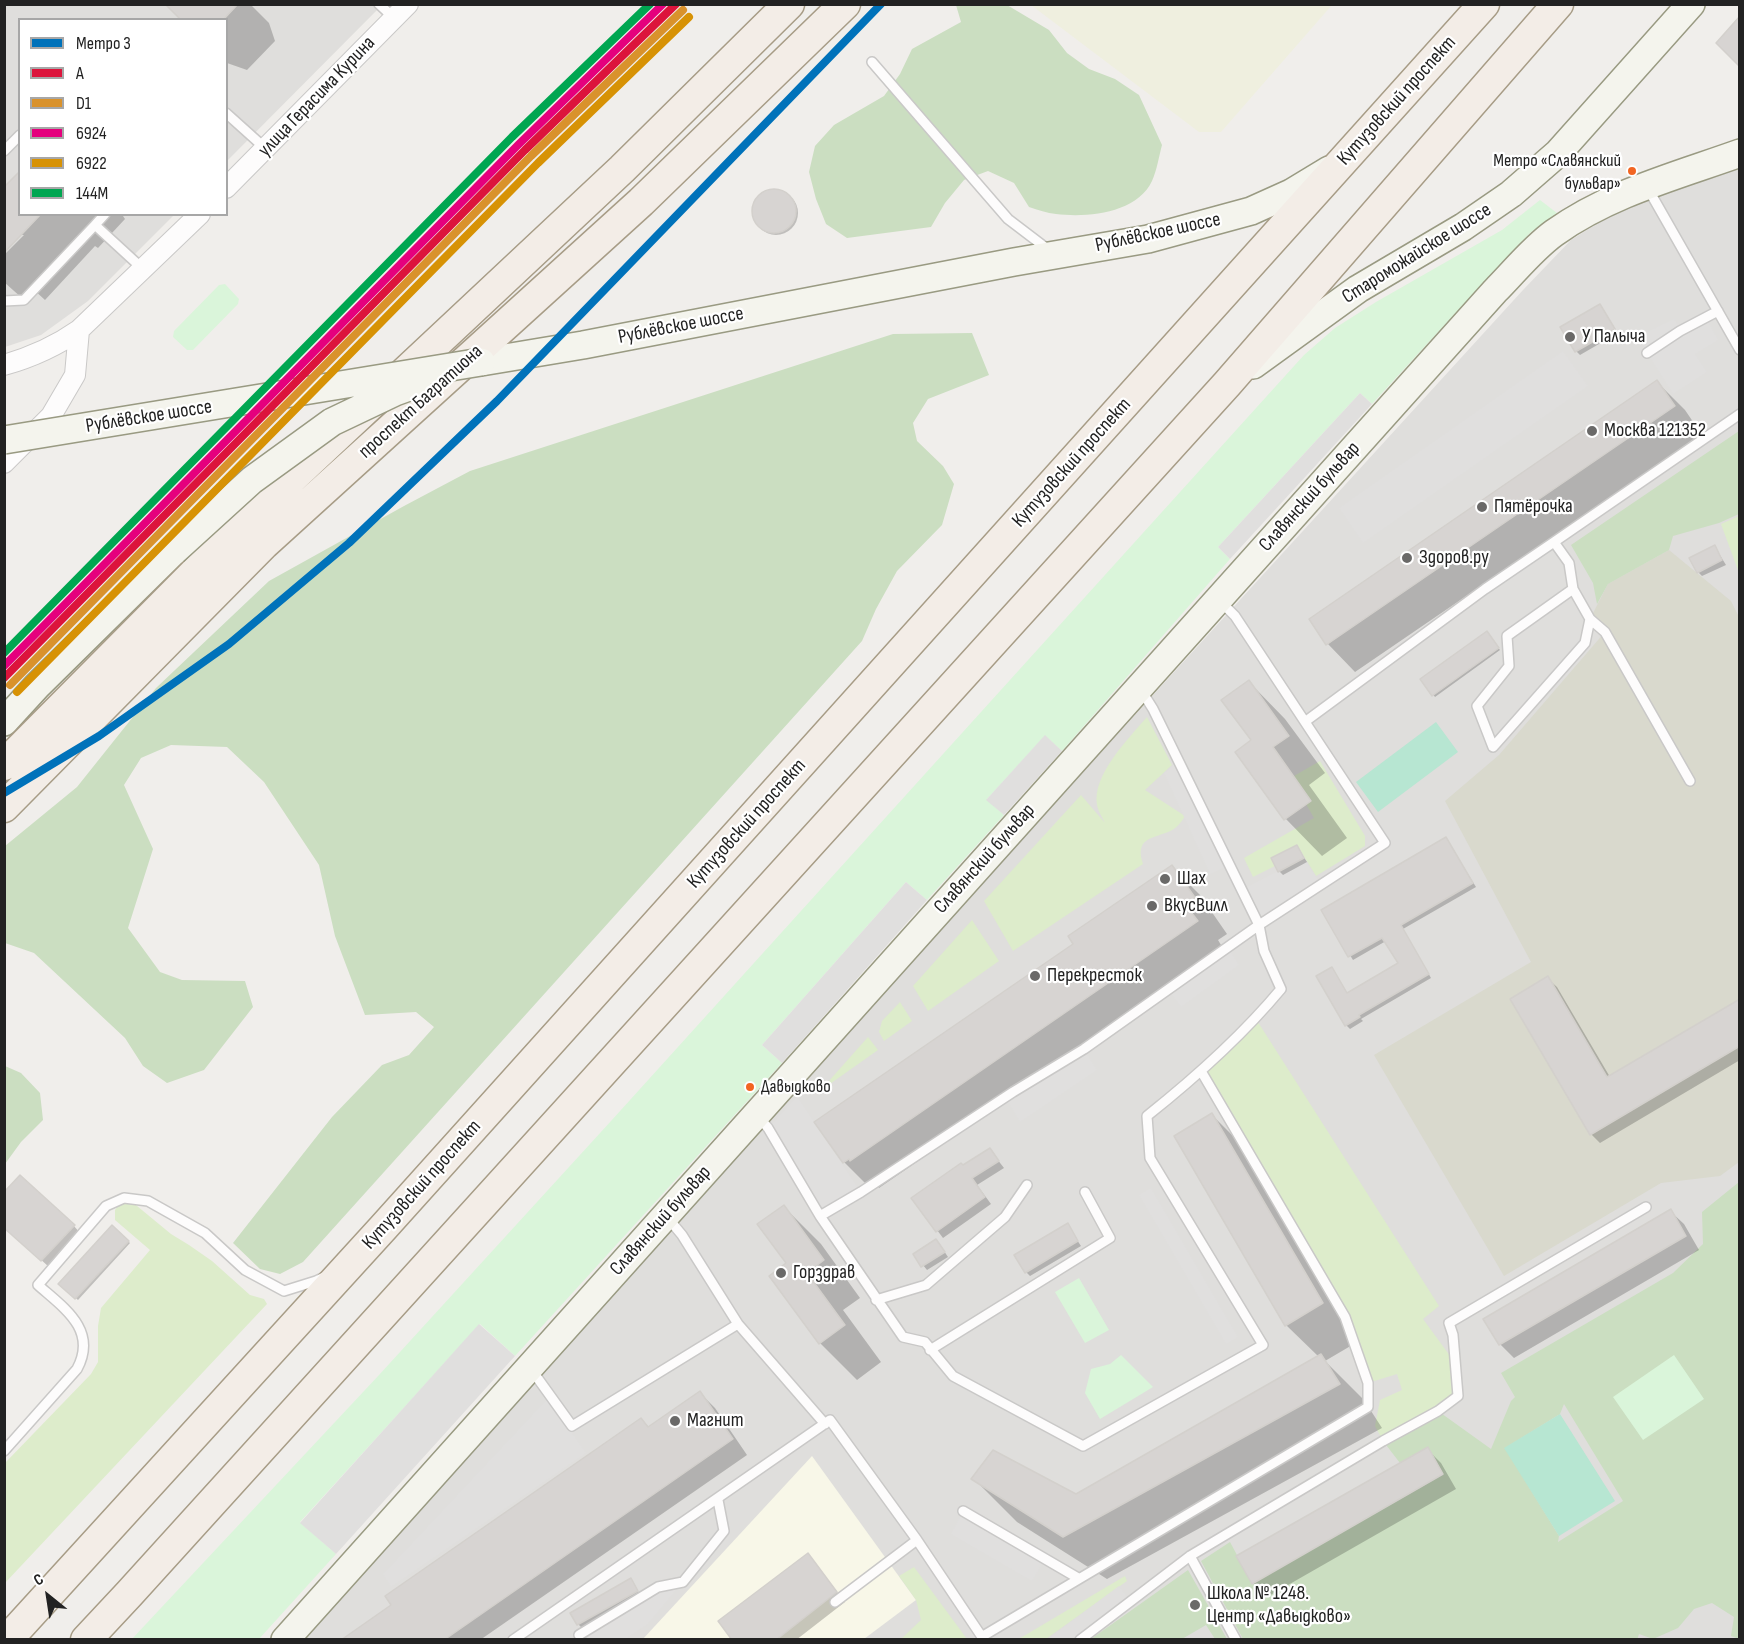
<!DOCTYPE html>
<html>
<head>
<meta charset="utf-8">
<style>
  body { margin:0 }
  #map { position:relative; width:1744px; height:1644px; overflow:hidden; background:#f0eeeb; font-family:"Sofia Sans Condensed",sans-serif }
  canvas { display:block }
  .frame { position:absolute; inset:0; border:6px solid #222; pointer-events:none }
  .legend { position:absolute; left:18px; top:18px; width:210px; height:198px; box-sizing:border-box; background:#fff; border:2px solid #a7a7a7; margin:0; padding:8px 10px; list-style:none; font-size:18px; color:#222 }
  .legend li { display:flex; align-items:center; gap:12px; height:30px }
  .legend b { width:30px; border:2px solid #a7a7a7 }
  .north { position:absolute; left:18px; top:1566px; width:60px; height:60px; -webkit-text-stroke:4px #fff; paint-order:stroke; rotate:330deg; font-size:16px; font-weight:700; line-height:24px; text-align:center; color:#222 }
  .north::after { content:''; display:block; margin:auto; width:21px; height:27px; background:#222; clip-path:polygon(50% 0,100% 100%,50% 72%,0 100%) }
</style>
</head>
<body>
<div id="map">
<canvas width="1744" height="1644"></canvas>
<div class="frame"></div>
<ul class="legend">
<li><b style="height:8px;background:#0072ba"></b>Метро 3</li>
<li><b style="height:8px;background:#dc143c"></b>A</li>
<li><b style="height:8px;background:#d9922c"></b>D1</li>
<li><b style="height:8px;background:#e5007d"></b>6924</li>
<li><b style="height:8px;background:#d79205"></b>6922</li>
<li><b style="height:8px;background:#00a651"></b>144М</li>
</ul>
<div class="north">С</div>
</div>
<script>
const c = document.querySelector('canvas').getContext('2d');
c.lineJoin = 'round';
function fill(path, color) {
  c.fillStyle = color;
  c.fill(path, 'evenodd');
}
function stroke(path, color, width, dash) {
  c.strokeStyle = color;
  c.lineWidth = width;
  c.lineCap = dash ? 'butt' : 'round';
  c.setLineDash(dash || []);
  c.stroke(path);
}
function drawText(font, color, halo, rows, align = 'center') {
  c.font = font + ' "Sofia Sans Condensed",sans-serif';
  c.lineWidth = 4.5;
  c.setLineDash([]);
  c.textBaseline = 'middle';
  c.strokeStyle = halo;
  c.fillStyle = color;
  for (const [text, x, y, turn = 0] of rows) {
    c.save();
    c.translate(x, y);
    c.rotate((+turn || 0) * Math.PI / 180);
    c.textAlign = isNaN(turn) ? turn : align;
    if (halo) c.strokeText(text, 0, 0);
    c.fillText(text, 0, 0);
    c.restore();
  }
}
fill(new Path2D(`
  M4,5h378l-155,156 -1,-141h-206v194l154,1 -86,86 -47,34 -36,12z
  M1739,166v1473l-1439,1 718,-797 505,-553 48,-50 51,-32z`), '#dfdedc');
fill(new Path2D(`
  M812,1456l104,144 -52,39 -222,1z`), '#f8f7e8');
fill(new Path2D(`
  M1669,550l62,51 8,16v545l-19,14 -59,7 -157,93 -130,-221 157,-93 -86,-161 54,-46 106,-123 -15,-13 18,-35z`), '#d9d9cd');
fill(new Path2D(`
  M1031,5h301l-111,127h-22z`), '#efefdf');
fill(new Path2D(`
  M1739,516v57l-18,-49z
  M1147,717l25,48 -27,25 40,26c-4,7 -9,13 -17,16 -18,7 -33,7 -25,32l-130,87 -29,-50 97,-106 24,28c-3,-6 -7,-12 -8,-18 -5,-30 32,-67 50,-88z
  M1320,761l45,75v10l-49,30 -19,-31 -26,13 4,8 -22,11 -9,-19 70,-40 -8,-14 5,-4 -17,-24z
  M972,920l27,41 -71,50 -15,-25z
  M900,1002l12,19 -28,20 -5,-9 3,-11z
  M1256,1019l183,287 -16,13 33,45 2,32 -75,45 -8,-15 5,-26 22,-10 -5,-16 -29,9 -23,-66 -144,-246z
  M868,1037l10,13 -58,41z
  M131,1201l40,33 18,11 23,16 38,34 14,4 3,5 -262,279v-120l86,-89 7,-12v-36l3,-18 49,-58 -35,-30v-10l5,-7z
  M914,1567l53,72h-66l20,-19 -5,-20 -17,-24z
  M1125,1576l2,5 -81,58 -29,1z`), '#ddeccb');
fill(new Path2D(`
  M956,5h51l42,25 18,23 22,16 26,10 24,16 23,50c-3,11 -5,25 -10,36 -15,32 -64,37 -96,33 -9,-1 -18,-4 -27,-7l-15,-24 -26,-12 -24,9 -19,23 -14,24 -84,11 -21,-14 -10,-25 -7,-27 6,-26 19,-21 50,-29 16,-22 12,-25 49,-27z
  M972,333l17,42 -61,24 -15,24 4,18 26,25 11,18 -12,41 -45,46 -21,38 -14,32 -559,621 -23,12 -20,-5 -27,-26 99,-126 50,-52 27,-10 25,-28 -18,-15 -51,3 -30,-79 -16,-71 -55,-83 -37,-35 -56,-2 -30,13 -17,27 29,64 -25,79 32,44 22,8 63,1 8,26 -49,63 -37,13 -24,-17 -18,-28 -91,-85 -29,-10v-97l72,-59 79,-99 113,-107 135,-75 66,-35 423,-137z
  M1739,431v83l-20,9 -46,13 -4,14 -61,34 -11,20 -4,-21 -22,-38z
  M5,1066l16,7 19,20 3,27 -22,22 -16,22z
  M1739,1182v457l-8,-3 3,-19 -22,-14 -18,6 -16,19 -25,11 -14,-5 -2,6 -394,-1 -42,-78 29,-19 22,41 191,-108 -43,-12 -17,-22 55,-30 53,38 20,-48 4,-4 -14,-24 172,-100 30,-29 -1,-32zM1564,1404l59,97 -65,41 1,-6 -54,-88 55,-34z
  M1188,1570l39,69h-12l-9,-14 -24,14h-91z`), '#cbdec1');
fill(new Path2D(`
  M1540,200l17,13 -26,19 -27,28 -132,144 -12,-11 -142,154 12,12 -168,192 -17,-15 -58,63 17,16 -77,85 -21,-18 -144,163 20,18 -267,293 -35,-32 -180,198 36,32 -77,85 -128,1 248,-265 232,-254 693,-766 31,-27 41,-26 126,-72z
  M225,284l14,15 -1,5 -45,46h-6l-14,-13 1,-6 45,-46z
  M1079,1278l30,52 -24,13 -30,-51z
  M1121,1355l32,32 -53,32 -15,-26 6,-24 19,-5z
  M1674,1355l30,44 -61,41 -30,-43z`), '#daf5da');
fill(new Path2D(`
  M1436,722l22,30 -80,60 -22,-30z
  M1560,1414l55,87 -56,35 -55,-88z`), '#b7e6d2');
fill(new Path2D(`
  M1706,317l12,23 -23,14 12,18 -34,22 -36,-57 37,-18 7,11z
  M1563,351l25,35 -225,157 -24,-35z
  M1360,393l12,11 -142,155 -12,-12z
  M1045,735l17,16 -58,64 -18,-15z
  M1178,760l51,105 -19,9 -46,-101z
  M1304,858l17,26 -62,41 -18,-35z
  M906,882l21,18 -145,163 -20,-18z
  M1228,947l11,18 -58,42 -13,-17z
  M1084,1049l13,21 -77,52 -15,-25z
  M797,1096l64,96 -41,24 -52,-88z
  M1151,1188l87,149 -12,7 -87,-149z
  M479,1324l36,32 -179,198 -36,-31z
  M548,1398l38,55 -195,134 -8,-13z
  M963,1511l82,48 -13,22 -81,-47z
  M683,1582l-35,42 -23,15h-42l-4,-4 79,-48z
  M1119,1586l12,16 -51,37 -34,1z`), '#e0dfde');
fill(new Path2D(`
  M167,4h83l19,19 6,18 -28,29 -20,-7 -1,-43h-44z
  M754 213a22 22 0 1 1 44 0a22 22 0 1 1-44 0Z
  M20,214h105l-2,2 2,3 -27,29 -3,-2 -50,54 -12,-11 -10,10 -19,-17v-27l20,-20h-5z
  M1600,306l18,27 -38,22 -4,-4z
  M1657,382l28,28 17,25 -347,237 -27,-28z
  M1715,547l11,18 -24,11 -4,-4z
  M1488,635l12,15 -65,47 -13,-18z
  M1249,682l36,37 40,54 -16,12 38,53 -25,18 -36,-37 -49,-67 16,-11z
  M1446,839l30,48 -73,42 28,49 -70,41 2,2 -13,8 -4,-4 1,-31 53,-30 -14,-23 -33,19 -30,-49z
  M1297,847l10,15 -24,13 -4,-4z
  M1172,867l28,28 27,39 -9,6 6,10 -345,238 -1,-2 -6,4 -28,-28 -27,-40 258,-178z
  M1547,978l10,9 53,90 130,-77v60l-140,83 -9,-9z
  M1212,1115l37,37 110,189 -34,20 39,39 18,28 -275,151 -90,-57 -44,-44 103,18 243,-139 -33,-32z
  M990,1150l14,18 -27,17 14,19 -48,34 -30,-40z
  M784,1207l37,37 39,54 -17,12 38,52 -24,18 -37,-37 -32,-79z
  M1670,1211l14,13 15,26 -185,108 -14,-14 -15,-25z
  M1067,1225l14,21 -51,30 -4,-4z
  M4,1226h70l6,7 -31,34z
  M112,1227l18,16 -52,57 -18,-16z
  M940,1245l8,12 -21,13 -12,-15z
  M700,1393l15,15 32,47 -267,185h-136l49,-35 248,-185 9,8z
  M1427,1449l14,14 15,26 -189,108 -14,-14z
  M808,1555l37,47 -49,38h-62z
  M630,1579l11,17 -59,32 -4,-4 -6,-11z`), '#0003');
const building = new Path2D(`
  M165,4h73l-15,16h-42z
  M1740,16v51l-24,-24z
  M20,171v43h21l-37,39v-66z
  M752 211a22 22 0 1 1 44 0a22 22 0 1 1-44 0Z
  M1600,304l15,25 -40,23 -15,-25z
  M1657,380l18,26 -349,239 -17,-26z
  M1715,545l7,15 -25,13 -8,-15z
  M1487,631l12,17 -67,48 -12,-17z
  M1249,680l40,56 -16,11 38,54 -27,19 -49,-68 16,-12 -30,-40z
  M1446,837l27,46 -72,42 28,49 -70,41 1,2 -15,9 -29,-50 16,-9 15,26 51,-30 -16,-25 -34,19 -27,-47z
  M1297,845l7,13 -26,14 -7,-14z
  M1172,865l29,41 -10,6 7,9 -348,240 -1,-2 -6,4 -29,-41 259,-178 -5,-8z
  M1548,976l59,101 133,-78v47l-150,89 -80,-136z
  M1212,1113l111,190 -38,23 -111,-190z
  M990,1148l9,13 -27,17 13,19 -49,35 -25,-34 50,-35 2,2z
  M20,1175l55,50 -34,36 -37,-33v-36z
  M784,1205l40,55 -17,13 38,52 -26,19 -50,-68 17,-13 -29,-39z
  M1671,1209l15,27 -187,109 -16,-26z
  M1068,1223l10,18 -53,32 -11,-18z
  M112,1225l17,16 -54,58 -17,-15z
  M936,1239l9,13 -24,15 -8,-13z
  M1321,1354l19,30 -277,153 -92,-58 22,-29 83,44z
  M700,1391l33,48 -289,201h-103l50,-35 -6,-9 256,-178 7,9z
  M1428,1447l15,27 -191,110 -16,-28z
  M808,1553l29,39 -61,48h-44l-14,-19z
  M631,1578l7,13 -61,34 -7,-12z`);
fill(building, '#d7d4d2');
stroke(building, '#d3d0cc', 1.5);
const lane = new Path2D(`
  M379,4l15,14
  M872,62l136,157 42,32
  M226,113l40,36
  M4,151l16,-16
  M1647,187l93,163
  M95,225l10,-11
  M4,301l20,-1 71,-75 49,45
  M1647,353l33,-22 38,-20
  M1573,589l-4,-26 -15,-21 186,-128
  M1590,619l-5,24 -92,104 -16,-41 32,-40 -2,-30 66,-47 17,30 15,13 85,149
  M1306,721l179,-132 69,-47
  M758,1116l10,12 52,88 83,121 22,5 28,34 130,70 180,-101 -113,-187 -3,-42c49,-39 94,-79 134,-127l-17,-38 -5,-26 126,-82 -150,-227 -15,-15
  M820,1216l41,-24 152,-100 71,-43 175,-124 -106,-216 -12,-19
  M667,1217l15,18 56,89 87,100
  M876,1300l50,-15 79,-68 22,-32
  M930,1350l180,-112 -25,-46
  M531,1369l41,57 166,-102
  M4,1451l73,-82c21,-39 -13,-61 -39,-84l68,-79 18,-8 24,3 57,32 40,37 39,21 32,-10 8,-4
  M963,1511l115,67
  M1190,1556l46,84
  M835,1602l82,-62
  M579,1635l79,-48 25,-5 41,-51 -6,-31
  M983,1636l385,-229v-24l-23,-66 -144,-246
  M513,1640l317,-220 87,120 67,100
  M1080,1640l110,-84 193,-115 55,-30 20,-15 -5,-61 -4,-12 197,-116`);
const street = new Path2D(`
  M226,188l182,-184
  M4,365c28,-8 51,-18 75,-35l121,-116
  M4,463l47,-47 24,-41 4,-45`);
const secondary = new Path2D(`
  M481,362l102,-17 431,-83 134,-23 103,-28 40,-18 38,-23
  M1253,365l105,-76 105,-62 48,-33 47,-41 133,-149
  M4,722l33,-36 137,-135
  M285,1640l1210,-1349c19,-19 37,-42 59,-58 56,-40 122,-57 186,-80`);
const primary = new Path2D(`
  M4,765l239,-241 379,-355 167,-165
  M4,807l260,-263 377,-342 204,-198
  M7,1640l375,-411 1102,-1225
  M86,1640l43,-46 1098,-1210 331,-380`);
stroke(lane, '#c9c8c7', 12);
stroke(street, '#c9c8c7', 22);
stroke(secondary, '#999a82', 30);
stroke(primary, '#a79c86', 33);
stroke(lane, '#fdfcfc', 9);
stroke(street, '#fdfcfc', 20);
stroke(secondary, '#f4f4ed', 27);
stroke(primary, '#f3ede7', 30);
const secondaryBridge = new Path2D(`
  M4,440l477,-78
  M174,551l78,-71 80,-58 63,-30 22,-8`);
stroke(secondaryBridge, '#999a82', 30, []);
stroke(secondaryBridge, '#f4f4ed', 27);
stroke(new Path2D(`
  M4,678l521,-528 151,-146`), '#dc143c', 8);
stroke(new Path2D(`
  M10,685l521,-529 152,-146`), '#d9922c', 8);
stroke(new Path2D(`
  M4,666l515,-522 144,-140`), '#e5007d', 8);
stroke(new Path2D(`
  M17,692l521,-529 151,-146`), '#d79205', 8);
stroke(new Path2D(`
  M4,653l508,-516 138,-133`), '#00a651', 8);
stroke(new Path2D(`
  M4,793l95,-57 130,-92 120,-101 148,-142 384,-397`), '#0072ba', 8);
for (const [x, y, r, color] of [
  [1632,171,5,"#f26522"],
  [1570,337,6,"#6a6968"],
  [1592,431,6,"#6a6968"],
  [1482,507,6,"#6a6968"],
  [1407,558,6,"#6a6968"],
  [1165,879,6,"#6a6968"],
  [1152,906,6,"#6a6968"],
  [1035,976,6,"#6a6968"],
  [750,1087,5,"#f26522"],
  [781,1273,6,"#6a6968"],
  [675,1421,6,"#6a6968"],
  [1195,1605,6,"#6a6968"]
]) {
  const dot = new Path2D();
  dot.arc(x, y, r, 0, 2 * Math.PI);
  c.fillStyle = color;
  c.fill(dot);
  stroke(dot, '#fff', 2);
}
drawText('18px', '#222', '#fff', [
  ["Метро «Славянский",1621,161],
  ["бульвар»",1621,184],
  ["Давыдково",761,1087,"left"]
], 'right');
drawText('20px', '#222', '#fff', [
  ["улица Герасима Курина",317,97,-46],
  ["Кутузовский проспект",1397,101,-48],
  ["Рублёвское шоссе",1158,233,-12],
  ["Староможайское шоссе",1417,254,-32],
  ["Рублёвское шоссе",681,326,-11],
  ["проспект Багратиона",421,402,-42],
  ["Рублёвское шоссе",149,417,-9],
  ["Кутузовский проспект",1072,463,-48],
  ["Славянский бульвар",1310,497,-48],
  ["Кутузовский проспект",747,824,-48],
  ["Славянский бульвар",985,859,-48],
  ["Кутузовский проспект",422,1185,-48],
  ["Славянский бульвар",661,1221,-48]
]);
drawText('20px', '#222', '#fff', [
  ["У Палыча",1582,337],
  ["Москва 121352",1604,431],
  ["Пятёрочка",1494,507],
  ["Здоров.ру",1419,558],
  ["Шах",1177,879],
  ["ВкусВилл",1164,906],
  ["Перекресток",1047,976],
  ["Горздрав",793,1273],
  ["Магнит",687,1421],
  ["Школа № 1248.",1207,1594],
  ["Центр «Давыдково»",1207,1617]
], 'left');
</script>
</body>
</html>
